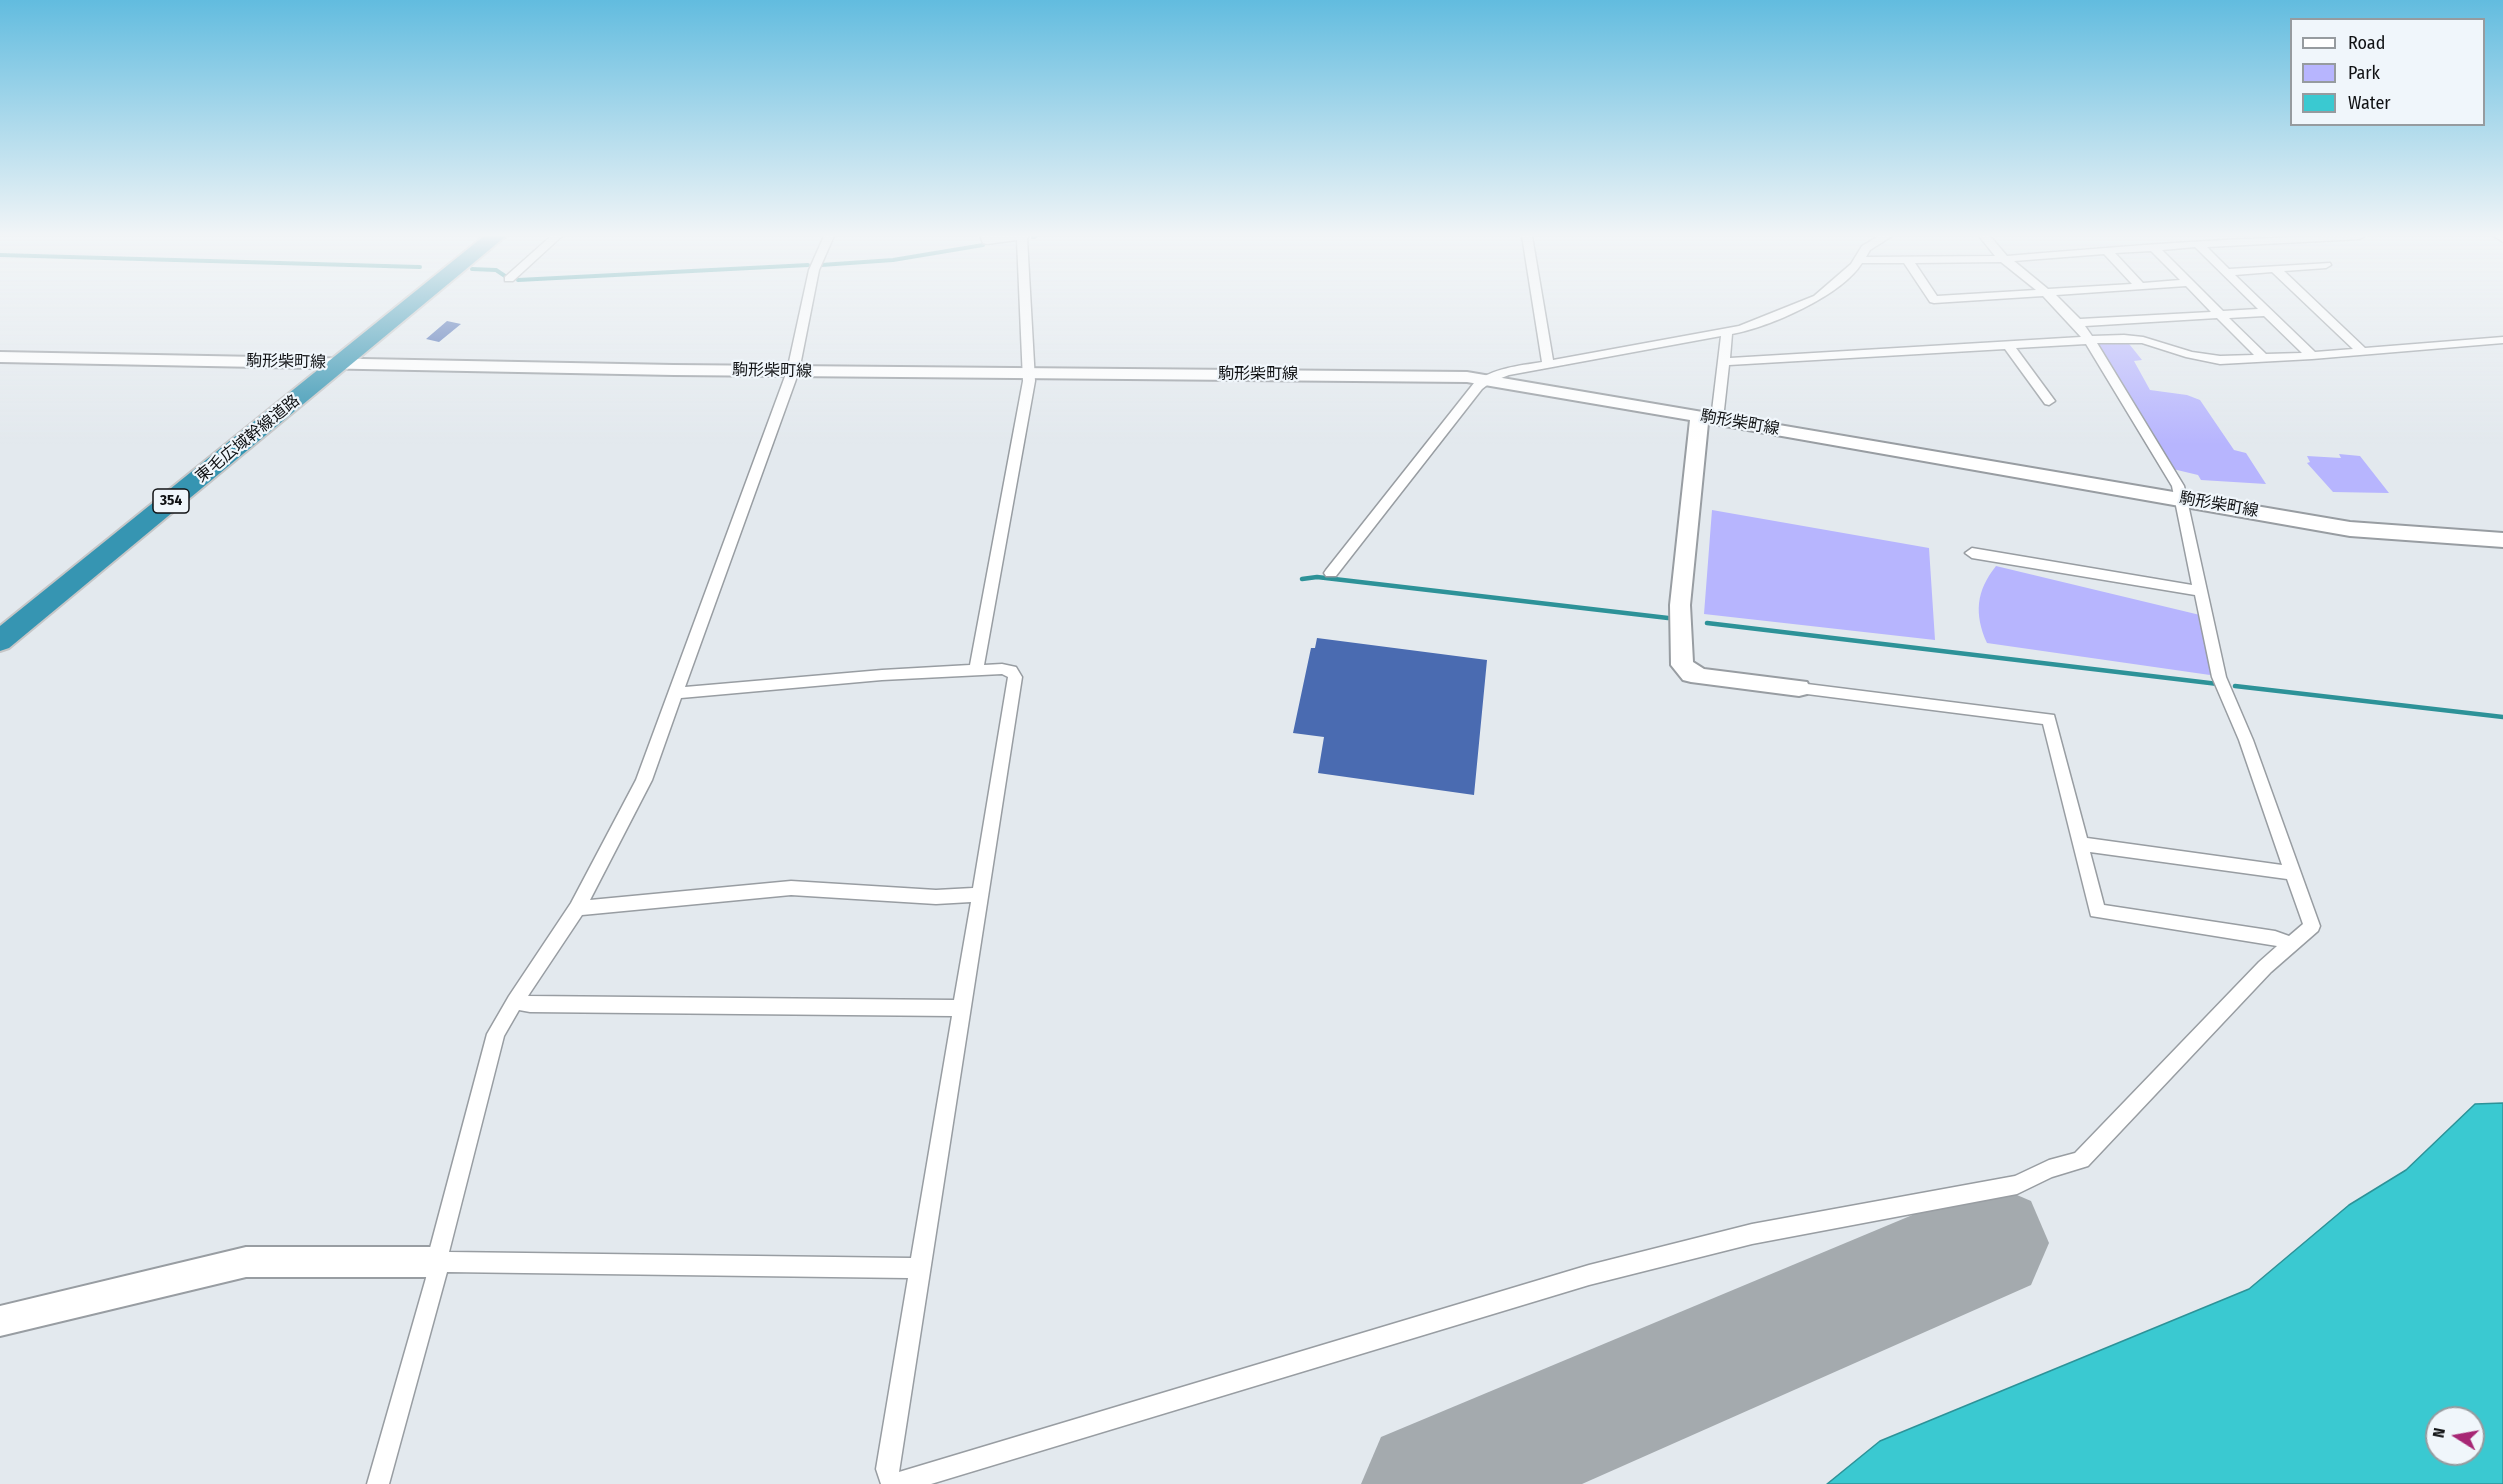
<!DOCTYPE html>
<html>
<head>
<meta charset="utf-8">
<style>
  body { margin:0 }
  #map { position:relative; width:2503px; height:1484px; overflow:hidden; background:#e3e9ee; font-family:"Fira Sans Condensed",sans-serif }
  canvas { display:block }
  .legend { position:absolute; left:2290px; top:18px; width:195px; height:108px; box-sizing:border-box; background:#f0f6fb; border:2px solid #969b9f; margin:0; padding:8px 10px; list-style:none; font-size:18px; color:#101214 }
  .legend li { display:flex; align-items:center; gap:12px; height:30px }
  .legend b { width:30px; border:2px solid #969b9f }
  .north { position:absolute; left:2425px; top:1406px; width:60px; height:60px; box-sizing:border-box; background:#f0f6fb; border:2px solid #969b9f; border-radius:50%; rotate:281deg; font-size:16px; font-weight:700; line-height:24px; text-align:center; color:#101214 }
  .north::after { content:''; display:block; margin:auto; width:21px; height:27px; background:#a72775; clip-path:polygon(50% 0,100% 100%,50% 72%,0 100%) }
</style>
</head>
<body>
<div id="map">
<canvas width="2503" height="1484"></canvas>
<ul class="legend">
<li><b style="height:8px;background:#fff"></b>Road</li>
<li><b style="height:16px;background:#b7b5fe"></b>Park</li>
<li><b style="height:16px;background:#3ac9d1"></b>Water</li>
</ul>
<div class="north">N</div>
</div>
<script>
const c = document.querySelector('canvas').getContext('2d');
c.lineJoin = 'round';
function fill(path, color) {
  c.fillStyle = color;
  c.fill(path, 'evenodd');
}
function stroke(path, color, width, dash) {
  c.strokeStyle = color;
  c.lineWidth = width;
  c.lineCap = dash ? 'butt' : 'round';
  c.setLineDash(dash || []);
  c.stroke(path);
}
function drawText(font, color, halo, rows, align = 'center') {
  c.font = font + ' "Fira Sans Condensed","Noto Sans JP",sans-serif';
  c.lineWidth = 4.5;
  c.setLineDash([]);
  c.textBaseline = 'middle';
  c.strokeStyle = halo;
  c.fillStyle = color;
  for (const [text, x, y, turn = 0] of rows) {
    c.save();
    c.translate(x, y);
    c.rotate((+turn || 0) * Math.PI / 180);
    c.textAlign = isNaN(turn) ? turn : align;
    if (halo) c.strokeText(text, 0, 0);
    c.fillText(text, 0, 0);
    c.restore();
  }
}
fill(new Path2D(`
  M2126,340l16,20 -8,1 16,29 37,5 13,5 34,50 12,3 20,31 -65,-4 -3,-5 -25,-6 -76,-126z
  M2339,454l21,2 29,37 -56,-1 -26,-29 3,-1 -3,-6 34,2z
  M1712,510l217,38 6,92 -231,-26z
  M1996,566l204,49 15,58 -5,2 -223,-32c-13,-29 -11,-52 9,-77z`), '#b7b5fe');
const water = new Path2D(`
  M2503,1103v381h-676l53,-43 369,-152 100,-84 57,-35 69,-66zM2437,1418h36v36h-36z`);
fill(water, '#3ac9d1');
stroke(water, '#2d9298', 1.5);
stroke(new Path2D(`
  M1033,237l3,-1
  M0,255l420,12
  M821,265l72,-5 90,-15
  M472,269l24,1 9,6
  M518,280l290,-15`), '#2d9298', 4);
stroke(new Path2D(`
  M1302,579l15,-2 351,41
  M1707,623l511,61
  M2235,686l268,31`), '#2d9298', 4.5);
fill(new Path2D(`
  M1989,1183l42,18 18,42 -18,42 -449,199h-221l20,-47z`), '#a4aaae');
fill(new Path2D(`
  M447,321l14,3 -22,18 -13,-3z
  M1317,638l170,22 -13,135 -156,-22 6,-36 -31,-4 18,-85h4z`), '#4a6bb1');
const street = new Path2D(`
  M551,236h11l-49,45h-8v-4z
  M824,236h10l-15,34 -20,101 -114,316 197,-17 88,-5 53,-284 -6,-141 -30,4 -4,-1 -3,-7h49l-2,2 8,143 -51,284 18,-1 14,3 6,10 -123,795 690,-207 163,-41 263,-48 34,-16 26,-7 184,-191 18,-16 -186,-30 -48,-192 -244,-31 -7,-5 7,-5 255,32 33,123 195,27 -43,-125 -27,-63 -17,-82 -223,-37 -7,-5 7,-5 220,37 -20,-99 -86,-142 -70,4 39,53 -6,4 -4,-1 -40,-55 -276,16 -6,54 -6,4 -6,-4 10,-83 -212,39 -18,7 -9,7 -146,187h-10l-2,-3 2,-3 148,-187c19,-15 44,-17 68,-21l-20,-126h10l21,124 186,-34 75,-30 37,-32 11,-18 17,-10h13l-22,14 -4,7 129,-1 -16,-20h11l17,20c119,-10 238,-20 358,-20l-5,3 -153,8 22,22 101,-6 1,2 -5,3 -42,3 81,77 138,-11v6l-191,16 -92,5 -34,-7 -44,-14h-45l87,143 42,191 27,63 67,186 -2,5 -47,41 -183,194 -36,11 -35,17 -265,50 -163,41 -658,199h-50l-5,-15 32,-191 -461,-6 -58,212h-22l59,-206 4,-30 57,-214 22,-38 62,-93 65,-123 151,-409 22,-101zM2195,247l63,62 -35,2 -61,-61zM2151,251l29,29 -37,3 -28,-30zM2104,254l28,30 -84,5 -34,-28zM2001,262l35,28 -99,6 -22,-33zM1862,263h42l26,39 4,1 109,-7 38,41 -351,21 2,-24c38,-7 109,-38 130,-71zM2272,272l81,77 -38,3 -80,-77zM2186,286l25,26 -131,7 -24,-24zM2264,316l38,37 -36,1 -37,-36zM2217,318l37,37 -34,1 -28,-4 -49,-15 -19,-2 -32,1 -7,-10zM1002,674l6,3 -35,211 -37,2 -145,-9 -201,19 62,-120 29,-82 201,-18zM2090,852l197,27 16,45 -14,12 -14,-5 -171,-26zM791,895l145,9 35,-2 -17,98 -426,-4 54,-81zM519,1010l11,2 422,4 -41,242 -462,-6 55,-216z
  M2494,236h9v6z`);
const secondary = new Path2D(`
  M0,352l674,13 793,7 883,150 153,11v14l-153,-11 -642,-113 -18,182 3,57 11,7 103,13 3,6 -3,6 -8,2 -108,-14 -8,-2 -12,-15 -1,-60 20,-185 -223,-38 -793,-7 -674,-13z
  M246,1247h191l10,5 5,10 -5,10 -10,5h-191l-246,59v-30z`);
const highway = new Path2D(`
  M484,236h22l-497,412 -9,3v-25z`);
stroke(street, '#989da2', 3);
stroke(secondary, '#989da2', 4);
stroke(highway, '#c6c6c7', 4);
fill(street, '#fff');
fill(secondary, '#fff');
fill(highway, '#3695b2');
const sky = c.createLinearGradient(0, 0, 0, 444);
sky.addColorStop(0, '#62bcdf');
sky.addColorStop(0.53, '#f2f5f7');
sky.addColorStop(1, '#f2f5f700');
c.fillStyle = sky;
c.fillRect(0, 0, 2503, 444);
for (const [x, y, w] of [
  [171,501,36]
]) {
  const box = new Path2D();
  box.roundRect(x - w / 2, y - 12, w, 24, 4.5);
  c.fillStyle = '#f0f6fb';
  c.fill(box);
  stroke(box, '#101214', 1.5);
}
drawText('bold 15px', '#101214', null, [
  ["354",171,501]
]);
drawText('16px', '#101214', '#f0f6fb', [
  ["駒形柴町線",286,362,1],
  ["駒形柴町線",772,371,1],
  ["駒形柴町線",1258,375],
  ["駒形柴町線",1740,423,10],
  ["東毛広域幹線道路",248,439,-39],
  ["駒形柴町線",2219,505,10]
]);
</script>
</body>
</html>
